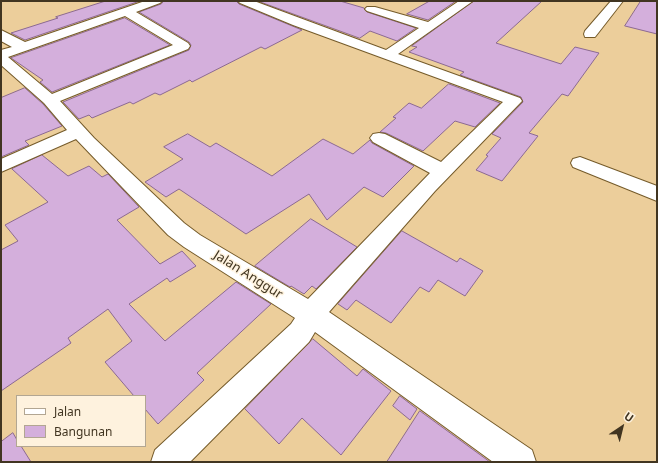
<!DOCTYPE html>
<html>
<head>
<meta charset="utf-8">
<style>
  body { margin:0 }
  #map { position:relative; width:658px; height:463px; overflow:hidden; background:#ecce9b; font-family:"Noto Sans",sans-serif }
  canvas { display:block }
  .frame { position:absolute; inset:0; border:2px solid #413521; pointer-events:none }
  .legend { position:absolute; left:16px; top:395px; width:130px; height:52px; box-sizing:border-box; background:#fef2de; border:1px solid #b2a692; margin:0; padding:5px 7px; list-style:none; font-size:12px; color:#413521 }
  .legend li { display:flex; align-items:center; gap:8px; height:20px }
  .legend b { width:20px; border:1px solid #b2a692 }
  .north { position:absolute; left:602px; top:407px; width:40px; height:40px; -webkit-text-stroke:3px #fef2de; paint-order:stroke; rotate:35deg; font-size:11px; font-weight:700; line-height:16px; text-align:center; color:#413521 }
  .north::after { content:''; display:block; margin:auto; width:14px; height:18px; background:#413521; clip-path:polygon(50% 0,100% 100%,50% 72%,0 100%) }
</style>
</head>
<body>
<div id="map">
<canvas width="658" height="463"></canvas>
<div class="frame"></div>
<ul class="legend">
<li><b style="height:5px;background:#fff"></b>Jalan</li>
<li><b style="height:11px;background:#d4afdc"></b>Bangunan</li>
</ul>
<div class="north">U</div>
</div>
<script>
const c = document.querySelector('canvas').getContext('2d');
c.lineJoin = 'round';
function fill(path, color) {
  c.fillStyle = color;
  c.fill(path, 'evenodd');
}
function stroke(path, color, width, dash) {
  c.strokeStyle = color;
  c.lineWidth = width;
  c.lineCap = dash ? 'butt' : 'round';
  c.setLineDash(dash || []);
  c.stroke(path);
}
function drawText(font, color, halo, rows, align = 'center') {
  c.font = font + ' "Noto Sans",sans-serif';
  c.lineWidth = 3;
  c.setLineDash([]);
  c.textBaseline = 'middle';
  c.strokeStyle = halo;
  c.fillStyle = color;
  for (const [text, x, y, turn = 0] of rows) {
    c.save();
    c.translate(x, y);
    c.rotate((+turn || 0) * Math.PI / 180);
    c.textAlign = isNaN(turn) ? turn : align;
    if (halo) c.strokeText(text, 0, 0);
    c.fillText(text, 0, 0);
    c.restore();
  }
}
const building = new Path2D(`
  M106,1h34l-115,39 -14,-7 47,-15 -2,-1z
  M164,1h72l3,3 63,26 -37,19 -4,-2 -69,35 -2,-2 -30,15 -5,-2 -22,11 -3,-2 -38,16 -3,-3 -10,4 -16,-17 126,-52 2,-5 -2,-3 -50,-30 22,-8z
  M258,1h82l24,7 3,4 49,16 -19,13 -27,-10 -10,7z
  M430,1h26l-28,19 -21,-6z
  M474,1h68l-46,42 65,21 14,-17 24,6 -31,43 -6,-2 -33,39 9,3 -36,45 -26,-11 12,-14 -2,-1 15,-17 -9,-4 31,-32 -2,-5 -61,-22 4,-3 -55,-20 8,-5 -5,-1z
  M641,1h16v33l-32,-8z
  M125,18l45,27 -118,47 -12,-10 3,-2 -32,-22z
  M449,84l51,19 -25,24 -20,-6 -32,30 -37,-18 -6,-1 16,-14 -3,-1 16,-14 12,5z
  M25,88l18,16 19,22 -37,15 4,4 -28,12v-59z
  M188,134l22,13 6,-4 56,33 51,-37 30,15 17,-14 2,3 42,23 -31,31 -19,-10 -37,33 -18,-26 -63,40 -67,-45 -13,8 -21,-15 38,-23 -19,-12z
  M42,155l26,21 21,-10 13,11 6,-3 31,33 -22,13 43,44 22,-13 14,15 -26,16 -3,-4 -38,26 36,37 71,-59 35,22 -74,69 7,7 -46,44 -13,-15v-13h-11l-29,-34 27,-21 -24,-32 -40,29 3,5 -70,48v-141l17,-9 -13,-16 43,-23 -36,-33z
  M311,219l46,28 -41,42 -4,-3 -8,8 -13,-8 -1,1 -35,-21z
  M402,231l55,31 3,-4 23,13 -18,25 -27,-16 -9,12 -9,-5 -29,36 -35,-23 -9,10 -9,-6z
  M313,339l44,37 6,-7 28,22 -50,64 -39,-37 -23,26 -34,-35z
  M400,396l17,13 -7,11 -17,-14z
  M420,411l70,51h-103z
  M13,433l4,7v6h4l10,16h-30v-20z`);
fill(building, '#d4afdc');
stroke(building, '#8b6992', 1);
const minor = new Path2D(`
  M145,1h17l-2,2 -24,9 52,31 2,3 -2,3 -128,52 34,37 90,85 16,12 108,64 122,-126 -57,-31 -3,-4 3,-4 6,-1 6,1 56,28 62,-60 -210,-77 -53,-22 -2,-2h16l132,49 33,-22 -52,-17 -2,-2 2,-2h8l53,15 31,-21h14l-75,53 122,44 2,3 -87,90 -106,121 203,138 4,12h-43l-178,-130 -6,10 -119,120h-39l4,-12 136,-126 4,-6 -111,-71 -16,-12 -92,-96 -75,33v-13l66,-29 -23,-27 -43,-38v-15l11,-3 -11,-6v-11l24,12zM125,16l48,29 -121,49 -44,-37z
  M611,1h12l-28,36h-10l-1,-3 1,-3z
  M580,157l77,29v15l-84,-34 -2,-4 2,-4z`);
stroke(minor, '#755b2a', 2);
fill(minor, '#fff');
drawText('13px', '#413521', '#fef2de', [
  ["Jalan Anggur",248,275,32]
]);
</script>
</body>
</html>
